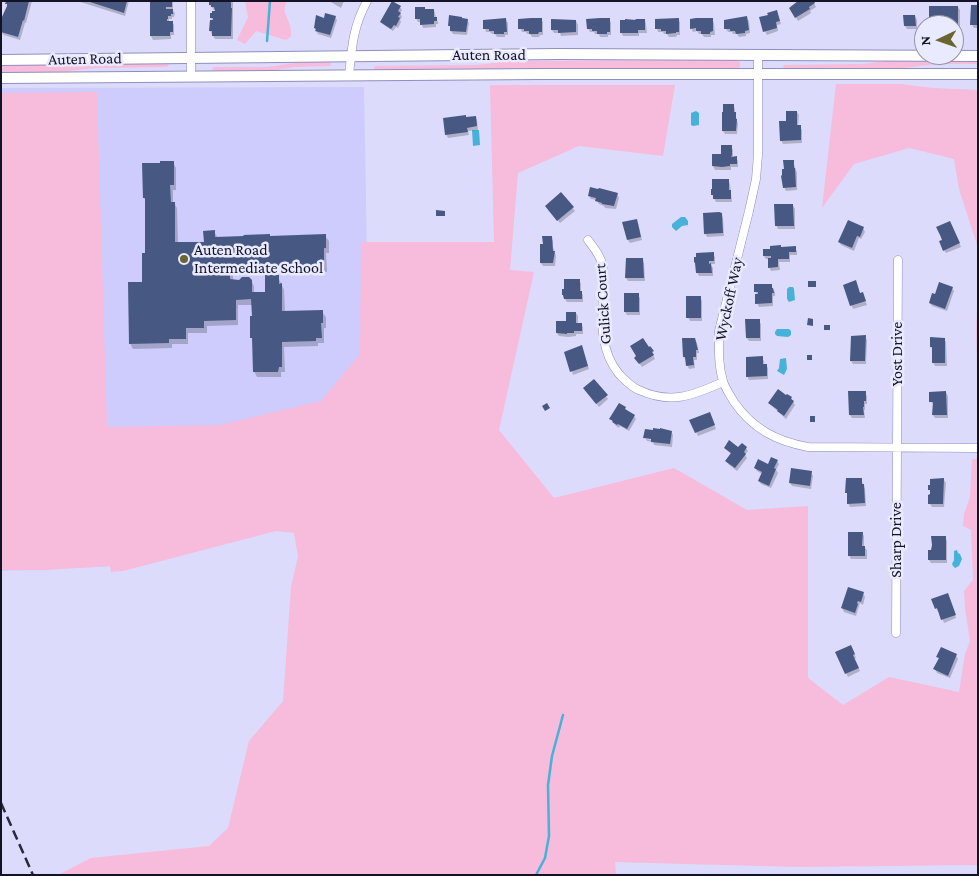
<!DOCTYPE html>
<html>
<head>
<meta charset="utf-8">
<style>
  body { margin:0 }
  #map { position:relative; width:979px; height:876px; overflow:hidden; background:#dcdbfb; font-family:"Crimson Pro",serif }
  canvas { display:block }
  .frame { position:absolute; inset:0; border:2px solid #141325; pointer-events:none }
  .north { position:absolute; left:914px; top:15px; width:50px; height:50px; box-sizing:border-box; background:#eaeaff; border:1px solid #9494a8; border-radius:50%; rotate:267deg; font-size:14px; font-weight:700; line-height:20px; text-align:center; color:#141325 }
  .north::after { content:''; display:block; margin:auto; width:18px; height:22px; background:#686531; clip-path:polygon(50% 0,100% 100%,50% 72%,0 100%) }
</style>
</head>
<body>
<div id="map">
<canvas width="979" height="876"></canvas>
<div class="frame"></div>
<div class="north">N</div>
</div>
<script>
const c = document.querySelector('canvas').getContext('2d');
c.lineJoin = 'round';
function fill(path, color) {
  c.fillStyle = color;
  c.fill(path, 'evenodd');
}
function stroke(path, color, width, dash) {
  c.strokeStyle = color;
  c.lineWidth = width;
  c.lineCap = dash ? 'butt' : 'round';
  c.setLineDash(dash || []);
  c.stroke(path);
}
function drawText(font, color, halo, rows, align = 'center') {
  c.font = font + ' "Crimson Pro",serif';
  c.lineWidth = 5;
  c.setLineDash([]);
  c.textBaseline = 'middle';
  c.strokeStyle = halo;
  c.fillStyle = color;
  for (const [text, x, y, turn = 0] of rows) {
    c.save();
    c.translate(x, y);
    c.rotate((+turn || 0) * Math.PI / 180);
    c.textAlign = isNaN(turn) ? turn : align;
    if (halo) c.strokeText(text, 0, 0);
    c.fillText(text, 0, 0);
    c.restore();
  }
}
fill(new Path2D(`
  M364,87l6,343 -250,136 -119,5v-483z`), '#cdccfc');
fill(new Path2D(`
  M245,1h42c-5,11 -1,12 2,22 2,4 2,9 2,13l-5,4 -30,-9 -11,13 -8,-4 11,-23z
  M737,60l3,2v5l-3,2 -362,1 -1,-2 1,-2 102,-1 32,-4z
  M896,60h82v4h-41l-42,5 -111,-1 -1,-1 1,-2 78,-1z
  M300,62h30l1,2 -1,2 -34,1 -27,4h-55l-2,-2 2,-2h54z
  M167,63l2,2 -2,2 -72,1 -35,4 -59,1 1,-8z
  M836,84h65l32,4 45,2v158l-19,-59 -5,-30 -45,-11 -55,16 -32,44z
  M490,85h185l-12,71 -84,-10 -61,27 -8,97 24,2 -35,158 55,68 120,-30 73,42 61,-4v172l35,27 46,-28 70,15 6,-38 5,-13 -5,-33 -1,-17 9,-11 -2,-50 -8,-4 1,-12 6,-17 2,-38h6v406l-181,2 -182,-5 1,13h-558l33,-17 118,-12 19,-18 21,-87 34,-40 8,-114 7,-31 -4,-23 -18,-2 -153,40 -12,1 -1,-6 -64,4h-45v-477l96,-1 10,335 113,-2 101,-24 39,-47 1,-112h133z
  M978,279v132l-2,-80z`), '#f7bbdb');
fill(new Path2D(`
  M696,111l3,2v12l-6,1 -2,-1v-12z
  M472,130h7l1,15 -7,1z
  M681,217h4l3,4v4l-6,1 -6,5 -4,-4v-3z
  M789,287h4l1,2 1,11 -6,2 -2,-3v-10z
  M777,329h12l2,2v4l-3,2 -11,-1 -2,-2v-2z
  M786,358l1,11 -3,6 -7,-4 2,-3 1,-9z
  M957,550l1,3 2,1 2,5 -3,7 -4,2 -2,-2 -1,-2 2,-4v-9z`), '#46b2da');
fill(new Path2D(`
  M7,1h25l-6,22h-1l-5,17 -16,-5 -3,-3 7,-26 -1,-2z
  M77,1h52l-4,15z
  M151,1h22v9h-1l3,3 -1,4h-2v2h-3v3h3l2,3v10h-3v4l-18,1 -2,-4z
  M210,1h23v38h-18l-3,-5 -2,-3 1,-9h2l-2,-4v-4l5,-2v-2h-2l-4,-5z
  M329,1h15l-3,7z
  M813,1l3,6 -6,4 1,2 -13,8 -8,-13z
  M400,7l2,3 -2,3 2,4 -2,3 1,2 -3,6 -2,-1 -3,4 -9,-6 -2,-3z
  M958,7l2,3v18h-6v-3h-23z
  M978,7v21h-4l-2,-3z
  M426,10h8l1,3 1,5 2,4v2h-2v3l-13,1 -2,-6h-3l-2,-4z
  M778,15l3,9 -4,1 1,6 -11,4 -2,-4z
  M915,16l2,4v9h-10l-2,-3z
  M335,17l2,3 -6,18 -13,-4 -3,-6 10,-9z
  M747,18l2,3 1,12 -4,1v2l-7,1 -2,-3h-4l-1,-2h-4l-2,-3z
  M462,19l5,1 2,3 -2,12 -14,-1 -2,-3z
  M541,19l2,3v13h-3l-1,2h-7l-2,-3h-3l-1,-2h-4l-2,-4z
  M609,19l2,4v12h-3v2h-8l-1,-3h-4l-1,-2h-4l-2,-4z
  M678,19l2,3v13h-3l-1,2h-7l-2,-3h-3l-1,-2h-5l-1,-4z
  M712,19l2,4 1,12h-4v2h-7l-2,-3h-3l-2,-3 -4,1 -2,-4z
  M506,20l2,3v12h-3v2h-8l-2,-3h-3l-2,-2h-4l-1,-4z
  M645,20l1,4 1,9h-8v3h-16l-2,-4z
  M576,21l2,4v10l-17,1 -1,-3h-6l-2,-3z
  M733,105l2,4v4l3,11 -1,10h-12l-2,-3z
  M797,112l2,3 -1,12h2l2,3v13l-19,1 -2,-4 7,-18z
  M475,117l2,3 1,10 -10,1 1,4 -21,3 -2,-4z
  M731,146l2,4v8h3l2,3v6h-7v3h-16l-2,-4v-11h10z
  M793,161l4,12v17l-11,1 -2,-4z
  M173,162l3,6v22h-3v13h1l3,5 1,35h27l9,-11 4,6 107,-2 4,5v12h-3l1,19 -28,1 -2,-2h-23v6h4l6,13 1,22h37l4,5v11h-2v15h-6v3l-34,1 1,25h-4v5h-24l-3,-6v-30l-2,-3 1,-33h-15v20l-31,1v7h-19v11h-16v4l-39,1 -3,-6 13,-60 4,-29 -1,-53 -2,-3zM233,270h10l1,2h22v21h-12v-7l-3,-6 -18,1z
  M728,180l2,4 2,18h-16l-4,-8z
  M561,194l14,17 -15,12 -11,-13z
  M617,194l2,4 -3,11 -11,-1 -1,-2 -5,-2 -2,-4 -6,-1 -2,-3z
  M793,206l2,3v20h-17l-2,-4z
  M721,214l2,4 1,18 -17,1 -2,-4z
  M638,223l4,17 -12,3 -2,-3z
  M952,226l9,21 -15,6 -2,-3z
  M863,228l2,4 -4,7 -2,-1 -5,13 -13,-6 -2,-3z
  M551,237l2,4v6l3,9 -1,10h-12l-2,-3 3,-17z
  M781,248h14l2,3v4h-7v7h-11l1,8 -9,1 -2,-4v-8h-3l-2,-3v-6h8z
  M713,254l2,3v7h-5l3,4v8h-14l-2,-4z
  M642,259l2,4 1,18h-17l-2,-3z
  M579,280l2,4v8l2,3v7h-16l-2,-3z
  M856,282l4,12 4,3 3,8 -14,4 -9,-24z
  M771,285l4,7v4h-2v10l-14,1 -2,-4v-9l-2,-3z
  M952,288l2,3 -7,20 -15,-5 -2,-3z
  M638,295l2,3v17h-13l-2,-3z
  M700,297l2,4v20h-12l-2,-4z
  M576,313l2,3v8h3l2,3v7h-7v2l-8,1 -9,-1 -2,-3z
  M759,321l2,3v17h-12l-2,-3z
  M865,337l2,3 -1,24h-13l-2,-3z
  M695,339l2,4 2,10h-2v7h-3l1,8 -6,1 -5,-12v-17z
  M944,339l2,3 1,24h-12l-2,-4v-12l-2,-3z
  M582,347l7,22 -16,6 -1,-4z
  M650,347l4,8h-1l2,4 -13,8 -4,-6z
  M762,358l2,3v4h2l2,3v11l-19,1 -2,-4z
  M594,380l14,19 -9,8 -13,-16z
  M865,393l2,3v8h-2v6h-1l1,8h-13l-2,-3z
  M946,393l2,3v22h-13l-2,-3 1,-10 -3,-3z
  M791,398l4,7 -9,14 -14,-13 -2,-3z
  M625,408l2,4 7,4 2,3 -7,12 -9,-5 -1,2 -3,-2 -5,-7z
  M711,417l5,12 -18,7 -7,-15z
  M646,430l8,1v-1l7,1v-1l10,2 2,3 -1,12 -18,-2 -1,-3 -6,-1 -1,-2 11,2 1,-3 -13,-1v1z
  M725,448h21l2,3 -3,4 2,3 -10,13 -9,-7 -1,-3 4,-7z
  M777,461l2,3 -3,6 2,3 -7,15 -10,-4 -2,-3 3,-7 -5,-3 -2,-3 13,-3z
  M811,473l2,3 -2,13 -19,-3 -2,-3z
  M861,479l4,10 1,17 -16,1 -2,-4v-8l-1,-2z
  M944,480l2,3 -2,24h-12l-2,-3v-8l1,-3 -2,-4z
  M862,533l2,3v11l3,3v9h-16l-2,-4z
  M945,537l2,4v22h-16l-2,-3v-9h3z
  M863,593l2,4 -2,8 -3,-2 -4,13 -12,-4 -2,-4z
  M949,598l7,20 -12,5 -5,-12h-1l-2,-3z
  M853,650l3,8 -2,1 6,12 -12,6 -2,-4z
  M956,655l2,4 -8,19 -13,-5 -2,-4 4,-10 -1,-2z`), '#0003');
stroke(new Path2D(`
  M267,41l3,-40
  M536,875l9,-17 4,-22 -1,-51 4,-29 11,-41`), '#46b2da', 2.5);
fill(new Path2D(`
  M6,1h23l-5,20 -1,-1 -5,17 -17,-5v-13l6,-13v-2h-2z
  M87,1h40l-3,12z
  M150,1h22v6h-6v2h7v5h-2v2h-3v3h-1v2h6v11h-3v4h-20z
  M209,1h22v7h1l-1,28h-19v-5h-3l1,-11h3v-2h-3v-5h2v-2h3l-1,-4h-3v-2h-2z
  M392,1l9,5 -3,5 3,2 -3,4 2,1 -4,8 -2,-1 -3,4 -11,-7z
  M798,1l1,1 1,-1h14l1,2 -6,4 1,2 -15,9 -6,-10z
  M971,5h7v20h-8z
  M929,6h29v19h-29z
  M415,7h10v2h9v8h3v4h-3v3l-14,1v-6h-5z
  M777,10l3,11 -4,1 1,6 -14,4 -4,-15 9,-2 -1,-2z
  M325,13l11,3 -6,19 -15,-4 1,-2 -2,-1 2,-13 8,3z
  M449,15l13,2v1l6,1 -2,13 -16,-1v-5h-2z
  M903,15h12l1,11h-12z
  M747,16l2,14 -4,1v2l-9,1 -1,-3h-5v-2h-6v-9z
  M506,18l1,14h-3v2h-10v-3h-5v-2h-6v-9z
  M531,18h11v14h-3l-1,2h-9v-3h-5v-2h-6v-10z
  M600,18h10v14h-3v2h-10v-3h-5v-2h-5l-1,-10z
  M679,18v14h-3v1l-10,1v-3h-5v-2h-6v-10z
  M696,18h17v13l-3,1v2h-9v-3h-5v-3l-6,1v-10z
  M551,19l25,1v12l-18,1v-3h-7z
  M625,19l11,1 -1,-1h10v11h-7v3h-18v-13h5z
  M723,104h11v8h2v7h1l-1,12h-14v-19h1z
  M786,111h11v14h4v15l-21,1 -1,-20h7z
  M466,115v2l10,-1 1,10 -10,2 1,4 -23,3 -2,-17z
  M721,145h11v10l-1,2 6,-1v8h-7v2l-8,1 -10,-1v-12h9z
  M783,160h11v8h1l1,19 -13,1 -2,-12 1,-1v-6h2z
  M160,161h14v24h-4l1,17h4v40h29l-1,-11 12,-1v7l29,-1 -1,-1 27,-1v2l56,-2v14h-2v19h-30v-1h-23v9h8v9l3,-1v28l41,-1v13h-2l1,15h-6v3l-34,1v25h-3l-1,5h-25l-1,-34h-2v-22h2l-1,-17 -15,1v20l-32,1v7h-18v11h-17v4l-40,1 -1,-62h14v-29h3v-55h-2l-1,-35h18zM230,265h10v1h25v26h-13v-12l-3,-3h-7l-3,3 -9,-1z
  M712,179h17v11h2v9h-18v-4h-2v-6h1z
  M590,187l8,2 1,-1 19,5 -4,13 -12,-2v-1l-7,-2 1,-3 -8,-2z
  M561,192l13,15 -17,14 -12,-15z
  M774,204h19l1,22h-19z
  M436,210l9,1v5h-9z
  M719,212l3,1 1,20 -19,1 -1,-21z
  M637,219l4,18 -14,3 -5,-18z
  M848,220l16,7 -4,10 -3,-1 -5,12 -14,-6z
  M950,221l10,22 -17,8 -4,-10 3,-1 -2,-5 -4,-8z
  M542,236h10l1,15h2l-2,12h-13v-19h3z
  M781,245v2l15,-1v6h-7v7h-11v8l-10,1v-10h3v-2h-8v-7h7v-3z
  M714,252v9h-5v3l2,-1 1,10h-16l-1,-10 -1,-1v-5h2v-4z
  M626,258h17l1,20h-19z
  M564,279h16v12h2v8h-18l-1,-4h-1v-6h2z
  M856,280l4,13 3,-1 3,9 -16,5 -7,-21z
  M808,281h8v6h-8z
  M939,282l14,5 -8,22 -16,-6 3,-10 3,1z
  M754,284h18v4h1l1,5h-2v10l-17,1v-10h3v-2h-4z
  M624,293h15v19h-15z
  M686,296h15v22h-15z
  M566,312h10v11h6v8h-8v2h-7v1l-11,-1v-12h10z
  M808,318l5,1v7l-6,-1z
  M745,319h15v19h-14z
  M824,325h6v5h-6z
  M866,335l-1,26h-15l1,-25z
  M930,337l15,1v25h-13v-16h-2z
  M643,338l6,9 1,-1 4,5 -2,1 2,3 -15,9 -5,-6 2,-2 -6,-10z
  M682,338h13l3,12h-2v7h-3l1,8 -8,1 -1,-9h-2z
  M582,345l6,21 -18,6 -6,-20z
  M807,355h5v5h-5z
  M763,356v8h4v12l-21,1v-20z
  M594,379l14,16 -12,9 -13,-16z
  M778,389l8,6 1,-1 5,3 -1,2 3,2 -10,15 -7,-5 1,-1 -10,-7z
  M848,391h18v10h-2v6h-1l1,8h-15z
  M946,391l1,24h-15l1,-13h-4v-10z
  M547,403l3,5 -5,3 -3,-5z
  M619,403l7,4 -1,2 10,6 -8,14 -9,-5 -1,1 -5,-3 1,-1 -4,-2z
  M710,412l5,13 -20,8 -6,-13z
  M810,416h5v6h-5z
  M653,428l7,1v-1l12,3 -2,13 -19,-2v-3l-8,-1 2,-9 8,1z
  M729,440l9,7 4,-4 5,4 -3,5 2,2 -11,14 -10,-7 6,-8 -7,-5z
  M771,457l7,3 -4,8 2,1 -7,17 -11,-5 4,-9 -8,-4 4,-9 10,5z
  M791,468l21,3 -2,15 -21,-3z
  M846,478h16v6h2l1,19 -18,1v-11h-2z
  M944,478l-1,26h-15v-9l2,-1v-4h-2v-5h2v-6z
  M848,532h15l-1,14h3v10h-17z
  M931,536h15v24h-18v-10h3l1,-5z
  M848,587l16,5 -3,10 -3,-1 -1,2 1,1 -3,9 -14,-5z
  M948,593l8,22 -15,5 -4,-12 -2,1 -4,-10z
  M851,645l4,9 -2,1 6,13 -14,6 -10,-22z
  M941,647l16,7 -9,22 -15,-7 6,-11 -3,-1z`), '#475982');
const minor = new Path2D(`
  M758,56v99l-2,24 -7,32 -30,120c0,17 -1,34 4,50 2,7 7,14 11,21 19,27 42,39 74,45l170,1
  M349,75c3,-29 4,-48 18,-74
  M191,76v-75
  M588,240c6,8 13,16 15,27 1,7 0,15 0,23 -1,29 -4,60 16,84 6,6 12,13 20,16 32,15 55,5 84,-8
  M896,633l2,-373`);
const tertiary = new Path2D(`
  M1,60l557,-6 420,2
  M1,78l540,-4h437`);
stroke(minor, '#8f8ebe', 9);
stroke(tertiary, '#8f8ebe', 12);
stroke(minor, '#fff', 8);
stroke(tertiary, '#fff', 10);
stroke(new Path2D(`
  M1,803l32,72`), '#29283c', 2.5, [10, 5]);
for (const [x, y, r, color] of [
  [184,259,5,"#686531"]
]) {
  const dot = new Path2D();
  dot.arc(x, y, r, 0, 2 * Math.PI);
  c.fillStyle = color;
  c.fill(dot);
  stroke(dot, '#eaeaff', 2);
}
drawText('16px', '#141325', '#eaeaff', [
  ["Auten Road",489,55],
  ["Auten Road",85,59,-1],
  ["Wyckoff Way",729,299,-78],
  ["Gulick Court",603,304,-94],
  ["Yost Drive",897,354,-90],
  ["Sharp Drive",896,540,-90]
]);
drawText('16px', '#141325', '#eaeaff', [
  ["Auten Road",194,250],
  ["Intermediate School",194,268]
], 'left');
</script>
</body>
</html>
